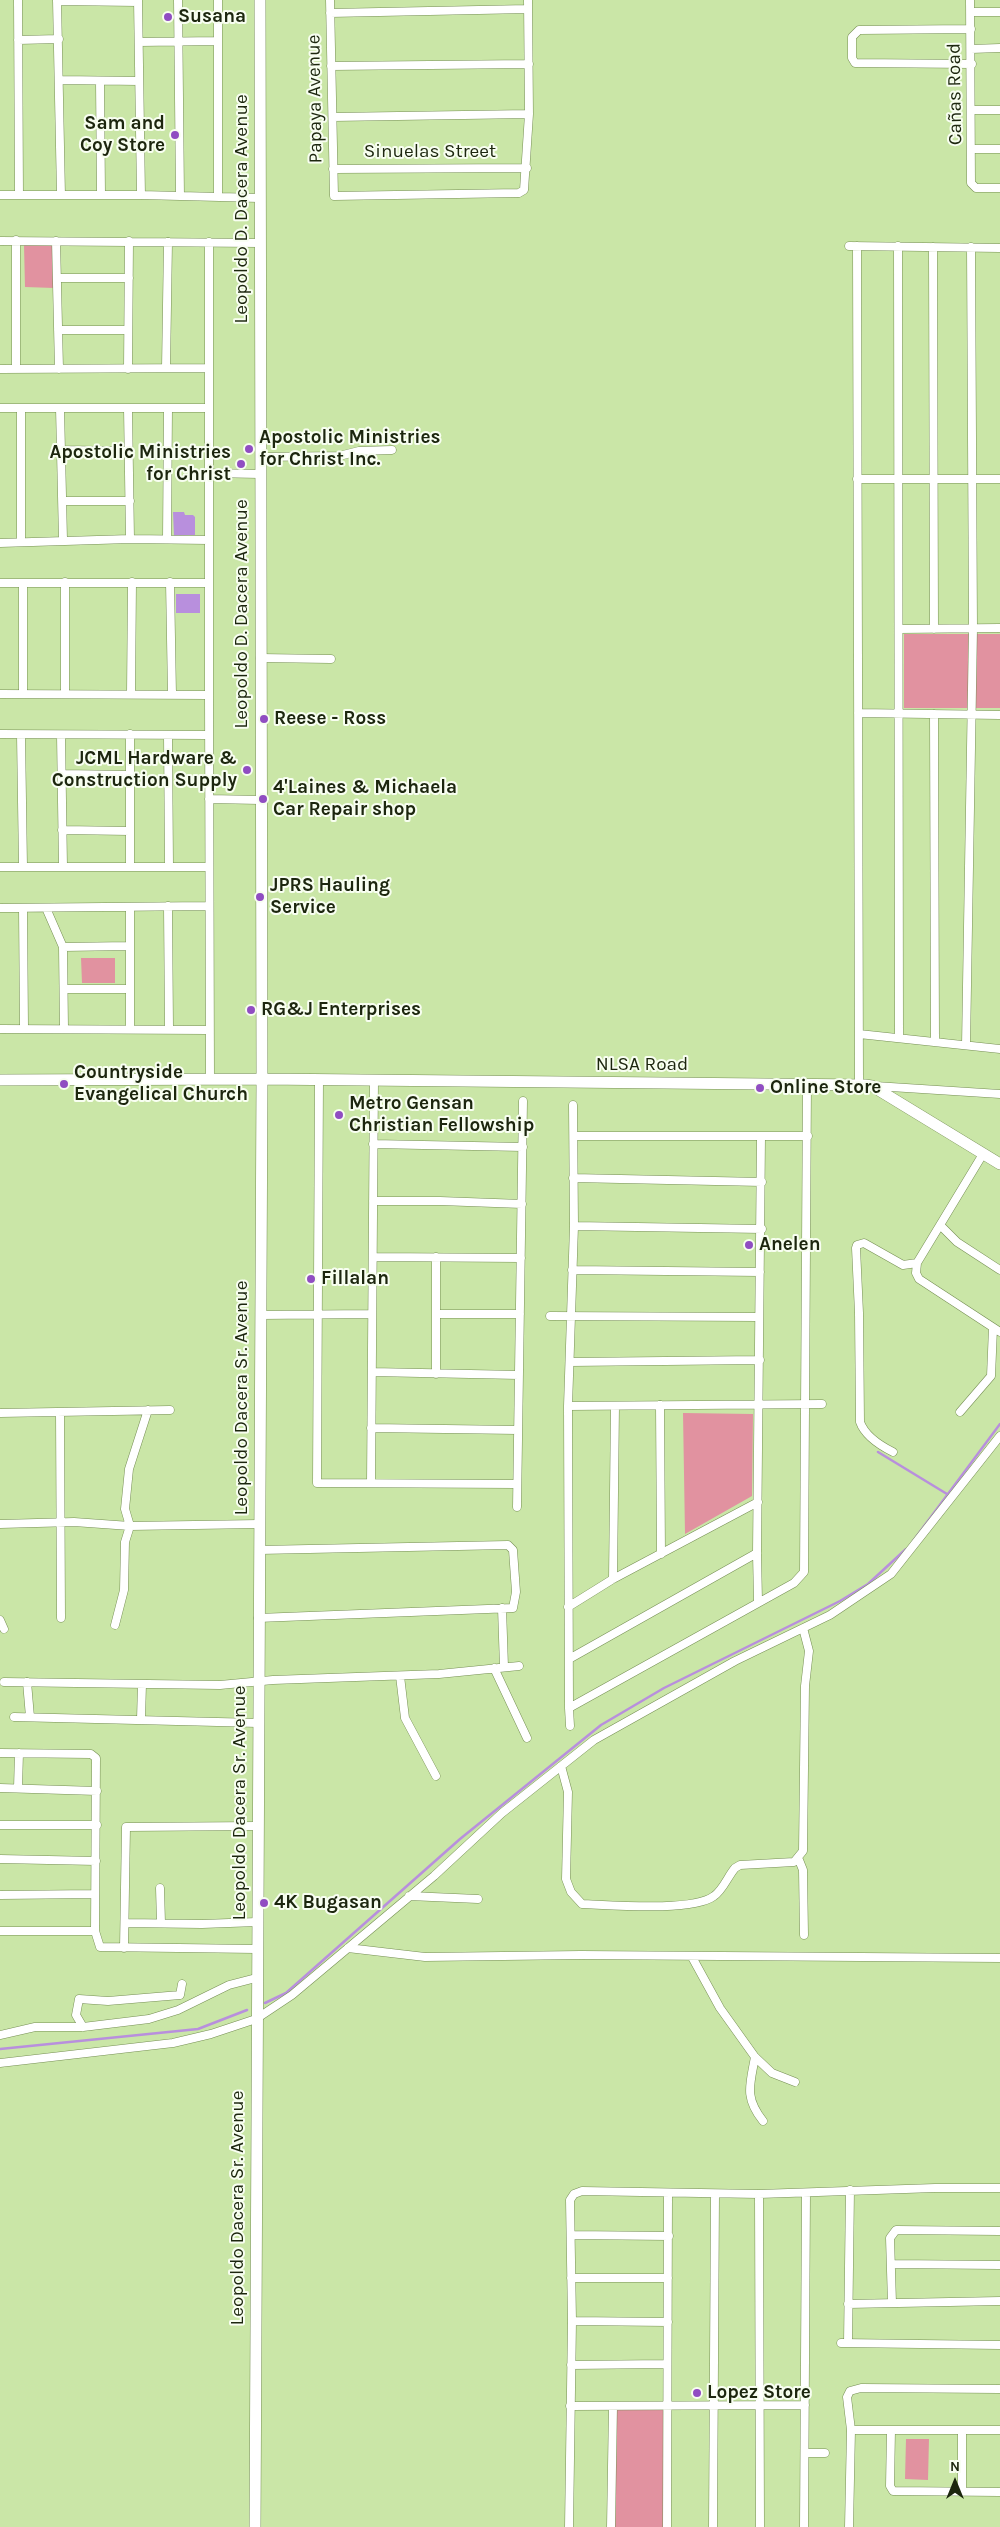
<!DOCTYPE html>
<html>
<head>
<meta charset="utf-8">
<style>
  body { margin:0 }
  #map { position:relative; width:1000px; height:2527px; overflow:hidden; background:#cae6a7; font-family:Karla,sans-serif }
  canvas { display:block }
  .north { position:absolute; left:930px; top:2457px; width:50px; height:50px; -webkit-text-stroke:4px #f8fef1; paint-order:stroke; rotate:0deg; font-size:14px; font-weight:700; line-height:20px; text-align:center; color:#1c260e }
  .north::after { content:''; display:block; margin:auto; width:18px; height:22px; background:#1c260e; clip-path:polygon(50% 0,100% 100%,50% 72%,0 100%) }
</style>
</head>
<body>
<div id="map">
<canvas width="1000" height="2527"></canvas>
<div class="north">N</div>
</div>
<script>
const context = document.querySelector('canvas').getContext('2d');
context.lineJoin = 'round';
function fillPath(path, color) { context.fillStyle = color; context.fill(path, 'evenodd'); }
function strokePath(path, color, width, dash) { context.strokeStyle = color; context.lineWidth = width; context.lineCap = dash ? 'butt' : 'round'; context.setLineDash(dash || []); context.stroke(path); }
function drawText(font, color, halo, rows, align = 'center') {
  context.font = font + ' Karla,sans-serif'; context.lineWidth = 4; context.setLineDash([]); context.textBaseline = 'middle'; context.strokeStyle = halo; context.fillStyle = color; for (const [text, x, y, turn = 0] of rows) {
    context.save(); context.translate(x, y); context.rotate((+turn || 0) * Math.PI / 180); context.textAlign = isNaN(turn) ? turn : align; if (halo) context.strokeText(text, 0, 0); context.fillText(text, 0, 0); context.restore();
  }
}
fillPath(new Path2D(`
  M 24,245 L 54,245 L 54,288 L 25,287 Z
  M 904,634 L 1000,634 L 1000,708 L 904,708 Z
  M 81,958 L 115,958 L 115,983 L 82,983 Z
  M 683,1413 L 753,1414 L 752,1496 L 685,1534 Z
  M 617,2408 L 666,2409 L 664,2527 L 615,2527 Z
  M 906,2439 L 929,2439 L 928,2480 L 905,2479 Z`), '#e192a0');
fillPath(new Path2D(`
  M 173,512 L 184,512 L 185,515 L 193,515 L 195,517 L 195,535 L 174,536 Z
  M 176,594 L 200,594 L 200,613 L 176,613 Z`), '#b88fdd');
strokePath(new Path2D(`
  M 878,1452 L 947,1494
  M 913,1541 L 1000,1424
  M 265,2003 L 286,1993 L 460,1839 L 601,1725 L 664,1688 L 840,1601 L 868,1584 L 906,1549
  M 0,2049 L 198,2029 L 247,2010`), '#b88fdd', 2.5);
const street = new Path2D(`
  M 18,0 L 19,195
  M 57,0 L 61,195
  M 138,0 L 141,195
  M 178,0 L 180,196
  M 330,0 L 334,196 L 519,193 L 524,190 L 529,114 L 528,0
  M 970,0 L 971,183 L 976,188 L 1000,188
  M 57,1 L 138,2
  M 971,12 L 1000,12
  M 330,13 L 528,9
  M 971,29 L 859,30 L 852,37 L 852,58 L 855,63 L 972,64
  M 18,40 L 59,39
  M 139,42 L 218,41
  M 971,49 L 1000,48
  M 331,66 L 529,64
  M 60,80 L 139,81
  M 100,81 L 101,195
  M 972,110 L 1000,110
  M 333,117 L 529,114
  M 972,149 L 1000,149
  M 333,169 L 527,168
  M 0,195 L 141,195 L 259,198
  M 218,197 L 218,0
  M 0,241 L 260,243
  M 56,241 L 59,369
  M 209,242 L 209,695
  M 849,246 L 1000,248
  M 857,246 L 859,1084
  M 898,246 L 899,1038
  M 933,247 L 934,629
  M 57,278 L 129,278
  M 58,330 L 127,330
  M 166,368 L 168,242
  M 0,369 L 209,368
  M 16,369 L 16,240
  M 128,369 L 129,241
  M 0,408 L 208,408
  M 21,408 L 21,542
  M 60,408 L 63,540
  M 128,408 L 130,539
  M 62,450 L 128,451
  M 260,457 L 339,456 L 359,451 L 392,450
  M 209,473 L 260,474
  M 857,479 L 1000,479
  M 63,501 L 130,501
  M 167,539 L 168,408
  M 0,543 L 130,539 L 209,540
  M 170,582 L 172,695
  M 0,583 L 208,583
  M 899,629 L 1000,628
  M 260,658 L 331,659
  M 0,694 L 209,695 L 210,1079
  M 23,694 L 23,583
  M 65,694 L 65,582
  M 131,694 L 132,582
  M 858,713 L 1000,715
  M 934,714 L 935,1042
  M 0,734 L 208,735
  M 130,734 L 130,867
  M 21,735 L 23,867
  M 61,735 L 63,867
  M 168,735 L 169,867
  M 61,774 L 130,775
  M 209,799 L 260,800
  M 62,830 L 130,831
  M 0,867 L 209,867
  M 168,906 L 169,1029
  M 0,908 L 209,906
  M 23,908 L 24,1028
  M 46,908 L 63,947 L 64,1029
  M 130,908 L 130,1029
  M 63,947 L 129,946
  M 64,989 L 130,989
  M 0,1029 L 209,1030
  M 859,1034 L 1000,1049
  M 966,1045 L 973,629 L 971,247
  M 319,1079 L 317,1483 L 517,1484
  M 875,1086 L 1000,1094
  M 573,1105 L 574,1226 L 568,1406 L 569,1708 L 794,1583 L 804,1572 L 807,1084
  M 574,1136 L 808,1136
  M 373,1144 L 523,1147
  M 983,1154 L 917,1263 L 916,1273 L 919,1279 L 1000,1332
  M 573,1178 L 762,1182
  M 373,1201 L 440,1201 L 522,1204
  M 940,1225 L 957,1242 L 1000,1270
  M 574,1226 L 762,1229
  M 373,1257 L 521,1258
  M 572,1270 L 760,1272
  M 437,1314 L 520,1314
  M 260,1315 L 372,1314
  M 550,1316 L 759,1317
  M 570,1362 L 760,1360
  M 372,1372 L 519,1375
  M 436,1374 L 436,1257
  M 660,1405 L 661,1554
  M 568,1406 L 822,1404
  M 60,1412 L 61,1618
  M 960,1412 L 991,1376 L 993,1328
  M 0,1413 L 170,1410
  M 371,1428 L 518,1430
  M 893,1452 C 879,1445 865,1436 860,1422 L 859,1313 L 856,1248 L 857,1245 L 864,1243 L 903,1265 L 917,1263
  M 371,1483 L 374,1080
  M 517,1507 L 523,1101
  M 0,1524 L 74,1522 L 130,1526 L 259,1524
  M 613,1579 L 615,1406
  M 758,1601 L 757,1553 L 761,1137
  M 568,1607 L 613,1579 L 758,1502
  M 502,1608 L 504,1667
  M 258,1618 L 513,1608 L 516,1592 L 513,1550 L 508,1545 L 259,1550
  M 0,1620 L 4,1629
  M 115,1625 L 124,1590 L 125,1542 L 130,1526 L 125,1509 L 129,1469 L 148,1410
  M 569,1659 L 757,1553
  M 494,1668 L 527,1738
  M 400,1676 L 405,1718 L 436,1776
  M 4,1682 L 220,1685 L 273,1680 L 439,1674 L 519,1666
  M 27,1682 L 30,1717
  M 569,1708 L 570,1726
  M 14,1717 L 258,1723
  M 141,1719 L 142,1684
  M 0,1753 L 91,1754 L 96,1758 L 95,1931 L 100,1947 L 256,1949
  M 561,1766 L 568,1792 L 566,1879 L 571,1892 L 582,1904 C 611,1905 693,1912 714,1896 C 723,1890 728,1876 735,1868 L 740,1865 L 794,1862 L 803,1851 L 805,1686 L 809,1651 L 803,1628
  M 0,1788 L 97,1791
  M 18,1788 L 19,1753
  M 0,1825 L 97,1825
  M 0,1859 L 96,1861
  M 799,1860 L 803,1870 L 804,1935
  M 160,1888 L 161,1923
  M 0,1895 L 95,1894
  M 409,1896 L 478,1899
  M 125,1923 L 202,1924 L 257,1922
  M 0,1931 L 95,1931
  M 124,1948 L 126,1827 L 257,1826
  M 348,1948 L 425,1957 L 581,1955 L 1000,1958
  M 692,1957 L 720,2008 L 755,2057 L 772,2073 L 795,2082
  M 83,2027 L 76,2015 L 79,1999 L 108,2001 L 180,1995 L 182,1984
  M 0,2035 L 35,2027 L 83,2027 L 149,2019 L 178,2010 L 229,1985 L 256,1978
  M 755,2057 C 750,2085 744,2097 763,2121
  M 0,2063 L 173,2043 L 211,2034 L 256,2019 L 292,1995 L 434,1876 L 502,1813 L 594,1740 L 735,1661 L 830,1615 L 891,1574 L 1000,1436
  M 759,2194 L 760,2527
  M 571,2235 L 669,2236
  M 891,2264 L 1000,2265
  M 571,2278 L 668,2278
  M 892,2303 L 890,2238 L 896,2230 L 1000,2231
  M 848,2304 L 1000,2301
  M 572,2321 L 668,2322
  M 841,2343 L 1000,2345
  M 848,2343 L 850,2190
  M 571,2365 L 667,2364
  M 570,2406 L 805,2405
  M 851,2430 L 1000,2430
  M 891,2430 L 890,2486 L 893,2491 L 1000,2492
  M 962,2432 L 962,2492
  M 805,2453 L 825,2453
  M 569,2527 L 572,2321 L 570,2200 L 574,2194 L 582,2191 L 759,2194 L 935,2188 L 1000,2188
  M 611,2527 L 613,2406
  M 667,2527 L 668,2193
  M 713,2527 L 715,2194
  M 804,2527 L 806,2193
  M 849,2527 L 851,2430 L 847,2397 L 850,2391 L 861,2388 L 1000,2389`);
const secondary = new Path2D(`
  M 0,1080 L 262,1079 L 865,1085 L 872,1086 L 1000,1164
  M 255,2527 L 262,1079 L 260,0`);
strokePath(street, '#768f54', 9);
strokePath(secondary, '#768f54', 12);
strokePath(street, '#fff', 8);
strokePath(secondary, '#fff', 11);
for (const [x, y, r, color] of [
  [168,17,5,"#904dc2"],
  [175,135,5,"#904dc2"],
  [249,449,5,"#904dc2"],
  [241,464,5,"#904dc2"],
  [264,719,5,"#904dc2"],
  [247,770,5,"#904dc2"],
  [263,799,5,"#904dc2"],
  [260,897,5,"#904dc2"],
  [251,1010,5,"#904dc2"],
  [64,1084,5,"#904dc2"],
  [760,1088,5,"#904dc2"],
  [339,1115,5,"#904dc2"],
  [749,1245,5,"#904dc2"],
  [311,1279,5,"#904dc2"],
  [264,1903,5,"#904dc2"],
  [697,2393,5,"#904dc2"]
]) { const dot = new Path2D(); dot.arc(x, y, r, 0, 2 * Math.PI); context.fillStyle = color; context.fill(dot); strokePath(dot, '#f8fef1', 2); }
drawText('bold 19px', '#1c260e', '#f8fef1', [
  ["Susana",178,17],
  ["Sam and",165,124,"right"],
  ["Coy Store",165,146,"right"],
  ["Apostolic Ministries",259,438],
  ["for Christ Inc.",259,460],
  ["Apostolic Ministries",231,453,"right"],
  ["for Christ",231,475,"right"],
  ["Reese - Ross",274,719],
  ["JCML Hardware &",237,759,"right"],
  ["Construction Supply",237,781,"right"],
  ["4'Laines & Michaela",273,788],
  ["Car Repair shop",273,810],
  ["JPRS Hauling",270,886],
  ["Service",270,908],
  ["RG&J Enterprises",261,1010],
  ["Countryside",74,1073],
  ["Evangelical Church",74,1095],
  ["Online Store",770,1088],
  ["Metro Gensan",349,1104],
  ["Christian Fellowship",349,1126],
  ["Anelen",759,1245],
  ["Fillalan",321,1279],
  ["4K Bugasan",274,1903],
  ["Lopez Store",707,2393]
], 'left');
drawText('19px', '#1c260e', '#f8fef1', [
  ["Cañas Road",955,94,-91],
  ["Papaya Avenue",315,99,-91],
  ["Sinuelas Street",430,152],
  ["Leopoldo D. Dacera Avenue",242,209,-90],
  ["Leopoldo D. Dacera Avenue",242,614,-90],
  ["NLSA Road",642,1065],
  ["Leopoldo Dacera Sr. Avenue",242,1398,-90],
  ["Leopoldo Dacera Sr. Avenue",240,1803,-90],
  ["Leopoldo Dacera Sr. Avenue",238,2208,-90]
]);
</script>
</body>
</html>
